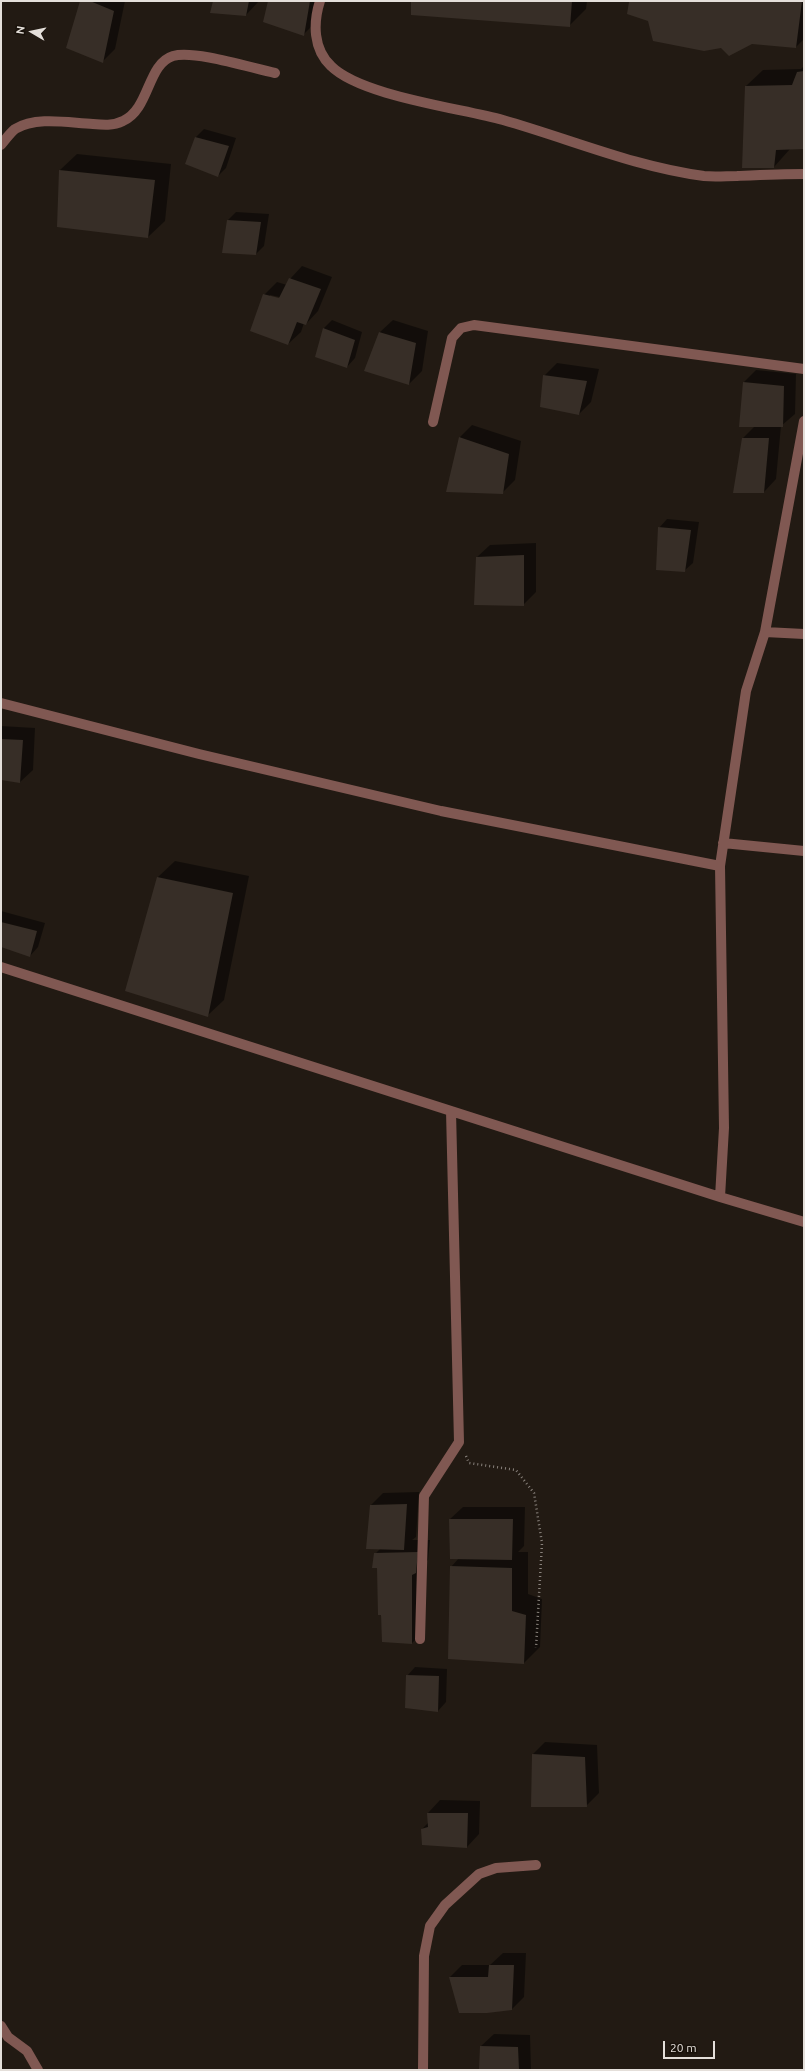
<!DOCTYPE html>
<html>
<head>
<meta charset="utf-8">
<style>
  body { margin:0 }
  #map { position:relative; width:805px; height:2071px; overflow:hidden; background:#221a13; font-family:Ubuntu,sans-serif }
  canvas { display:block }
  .frame { position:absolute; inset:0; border:2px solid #e4dfda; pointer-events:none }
  .north { position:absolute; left:12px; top:12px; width:40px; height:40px; -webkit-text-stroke:3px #18110a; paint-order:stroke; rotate:279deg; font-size:11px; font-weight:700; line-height:16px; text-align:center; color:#e4dfda }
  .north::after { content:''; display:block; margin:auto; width:14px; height:18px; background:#e4dfda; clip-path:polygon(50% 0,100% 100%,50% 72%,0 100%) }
  .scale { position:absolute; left:663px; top:2041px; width:52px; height:18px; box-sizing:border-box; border:2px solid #e4dfda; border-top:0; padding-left:5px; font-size:12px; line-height:14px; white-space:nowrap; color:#e4dfda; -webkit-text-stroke:3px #18110a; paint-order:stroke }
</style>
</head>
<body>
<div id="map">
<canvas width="805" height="2071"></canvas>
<div class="frame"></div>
<div class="north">N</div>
<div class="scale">20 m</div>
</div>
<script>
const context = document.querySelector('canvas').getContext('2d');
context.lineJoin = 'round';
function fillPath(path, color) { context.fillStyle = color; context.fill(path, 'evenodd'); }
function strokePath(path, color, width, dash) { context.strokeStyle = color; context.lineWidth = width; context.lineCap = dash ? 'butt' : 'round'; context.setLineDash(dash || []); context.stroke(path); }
fillPath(new Path2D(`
  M 81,1 L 125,1 L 115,49 L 103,61 Z
  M 214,1 L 259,1 L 246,15 Z
  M 269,1 L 323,1 L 320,18 L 303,35 Z
  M 412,1 L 587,1 L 586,9 L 569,26 Z
  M 631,1 L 804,1 L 804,39 L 796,47 L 751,43 L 721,47 L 649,21 L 630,2 Z
  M 804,66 L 804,148 L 790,149 L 774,167 L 746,86 L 763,70 L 801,69 Z
  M 204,129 L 236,138 L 226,168 L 218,176 L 195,138 Z
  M 77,154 L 171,164 L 165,221 L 148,237 L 58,226 L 60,170 Z
  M 236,212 L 269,214 L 264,246 L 256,254 L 228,220 Z
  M 302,266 L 332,277 L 318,311 L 306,324 L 304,323 L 301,332 L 288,344 L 264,295 L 277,282 L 287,285 L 290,279 ZM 270,295 L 284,298 L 284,300 L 270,297 Z
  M 332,320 L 362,332 L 355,358 L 347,367 L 316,356 L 324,328 Z
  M 393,320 L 428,331 L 422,371 L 409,384 L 366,370 L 380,332 Z
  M 557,363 L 599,369 L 591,402 L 579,414 L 544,376 Z
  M 756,370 L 796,374 L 795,414 L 781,426 L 776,479 L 764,492 L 743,438 L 755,426 L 740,426 L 744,382 Z
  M 472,425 L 521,441 L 515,480 L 502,493 L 447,491 L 460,437 Z
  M 667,519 L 699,522 L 693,563 L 684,571 L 659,528 Z
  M 536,543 L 536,592 L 523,605 L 477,557 L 490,545 Z
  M 1,726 L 35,728 L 33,770 L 20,782 L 1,779 Z
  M 175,861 L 249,876 L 224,1000 L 207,1016 L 158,877 Z
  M 1,911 L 45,923 L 38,947 L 30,956 L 1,946 Z
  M 419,1492 L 416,1537 L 412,1540 L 430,1540 L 428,1560 L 424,1564 L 425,1631 L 412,1643 L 383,1641 L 378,1567 L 375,1554 L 380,1549 L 371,1505 L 383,1493 Z
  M 463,1507 L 525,1507 L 524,1546 L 518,1552 L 528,1552 L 528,1594 L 542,1599 L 540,1647 L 524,1663 L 451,1567 L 459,1558 L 450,1519 Z
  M 415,1667 L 447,1669 L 446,1702 L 438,1711 L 407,1676 Z
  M 545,1742 L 597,1745 L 599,1793 L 586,1806 L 533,1754 Z
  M 440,1800 L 480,1801 L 479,1834 L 467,1847 L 422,1829 L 428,1823 L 428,1813 Z
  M 503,1953 L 526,1953 L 524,1997 L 512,2009 L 450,1977 L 462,1965 L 490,1965 Z
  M 494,2034 L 530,2035 L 531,2070 L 480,2070 L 481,2046 Z`), '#0007');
fillPath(new Path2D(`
  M 80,1 L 90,1 L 114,11 L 103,63 L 66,48 Z
  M 213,1 L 249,1 L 246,16 L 210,13 Z
  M 268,1 L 310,1 L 304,36 L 263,22 Z
  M 411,1 L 572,1 L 570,27 L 411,15 Z
  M 653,1 L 802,1 L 796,48 L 752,44 L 729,56 L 721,48 L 704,51 L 653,41 L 648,21 L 627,14 L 629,2 Z
  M 804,71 L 804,149 L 776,150 L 774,168 L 742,168 L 745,86 L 792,85 L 797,72 Z
  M 195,137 L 229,146 L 218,177 L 185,164 Z
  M 59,170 L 155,180 L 148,238 L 57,227 Z
  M 227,220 L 261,222 L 256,255 L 222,253 Z
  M 289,278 L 321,289 L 306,325 L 297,322 L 288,345 L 250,331 L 263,294 L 279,298 Z
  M 323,328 L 355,340 L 347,368 L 315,357 Z
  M 379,332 L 416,343 L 409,385 L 364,371 Z
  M 543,375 L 587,381 L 579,415 L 540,407 Z
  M 743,382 L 784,386 L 783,427 L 739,427 Z
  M 459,437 L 509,454 L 503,494 L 446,492 Z
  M 742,438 L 769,438 L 764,493 L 733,493 Z
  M 658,527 L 691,530 L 685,572 L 656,570 Z
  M 524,555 L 524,606 L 474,605 L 476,557 Z
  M 1,739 L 23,740 L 20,783 L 1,780 Z
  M 157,877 L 233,893 L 208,1017 L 125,991 Z
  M 1,922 L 37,931 L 30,957 L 1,947 Z
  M 407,1504 L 404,1550 L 366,1549 L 370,1505 Z
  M 449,1519 L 513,1519 L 512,1560 L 450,1559 Z
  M 418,1552 L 416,1573 L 412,1575 L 412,1644 L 382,1642 L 381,1615 L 378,1615 L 377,1568 L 372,1568 L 374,1553 Z
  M 450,1566 L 512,1568 L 512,1611 L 526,1615 L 524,1664 L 448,1659 Z
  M 406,1675 L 439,1676 L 438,1712 L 405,1708 Z
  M 532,1754 L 585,1757 L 587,1807 L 531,1807 Z
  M 427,1813 L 468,1813 L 467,1848 L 422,1845 L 421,1829 L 428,1827 Z
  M 489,1965 L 514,1965 L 512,2010 L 487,2013 L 459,2013 L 449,1977 L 488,1977 Z
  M 480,2046 L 518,2047 L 519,2070 L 479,2070 Z`), '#372e27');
strokePath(new Path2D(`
  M 466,1456 L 469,1463 L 516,1470 L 534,1493 L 542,1543 L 536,1648`), '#89827c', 2.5, [1, 3]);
strokePath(new Path2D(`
  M 320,1 C 313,23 313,49 331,66 C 361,96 460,108 503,120 C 570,139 635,167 704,176 C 715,177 727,176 737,176 C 760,175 782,174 804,174
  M 1,145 C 5,140 10,133 15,129 C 37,116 69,123 93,124 C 103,125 113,126 123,121 C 150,109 147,64 173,56 C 195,50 251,68 275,73
  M 433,422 L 452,338 L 461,328 L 474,325 L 804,369
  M 765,632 L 804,634
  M 1,703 L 199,754 L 441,811 L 720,866
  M 723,843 L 804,851
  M 1,967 L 720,1197 L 804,1222
  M 720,1197 L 724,1128 L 720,866 L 746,691 L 765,632 L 804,421
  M 420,1639 L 424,1496 L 459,1442 L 451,1111
  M 1,2026 L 8,2037 L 27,2051 L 38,2070
  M 423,2070 L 424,1956 L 430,1926 L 445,1905 L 479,1874 L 496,1868 L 536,1865`), '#805852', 10);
</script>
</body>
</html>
